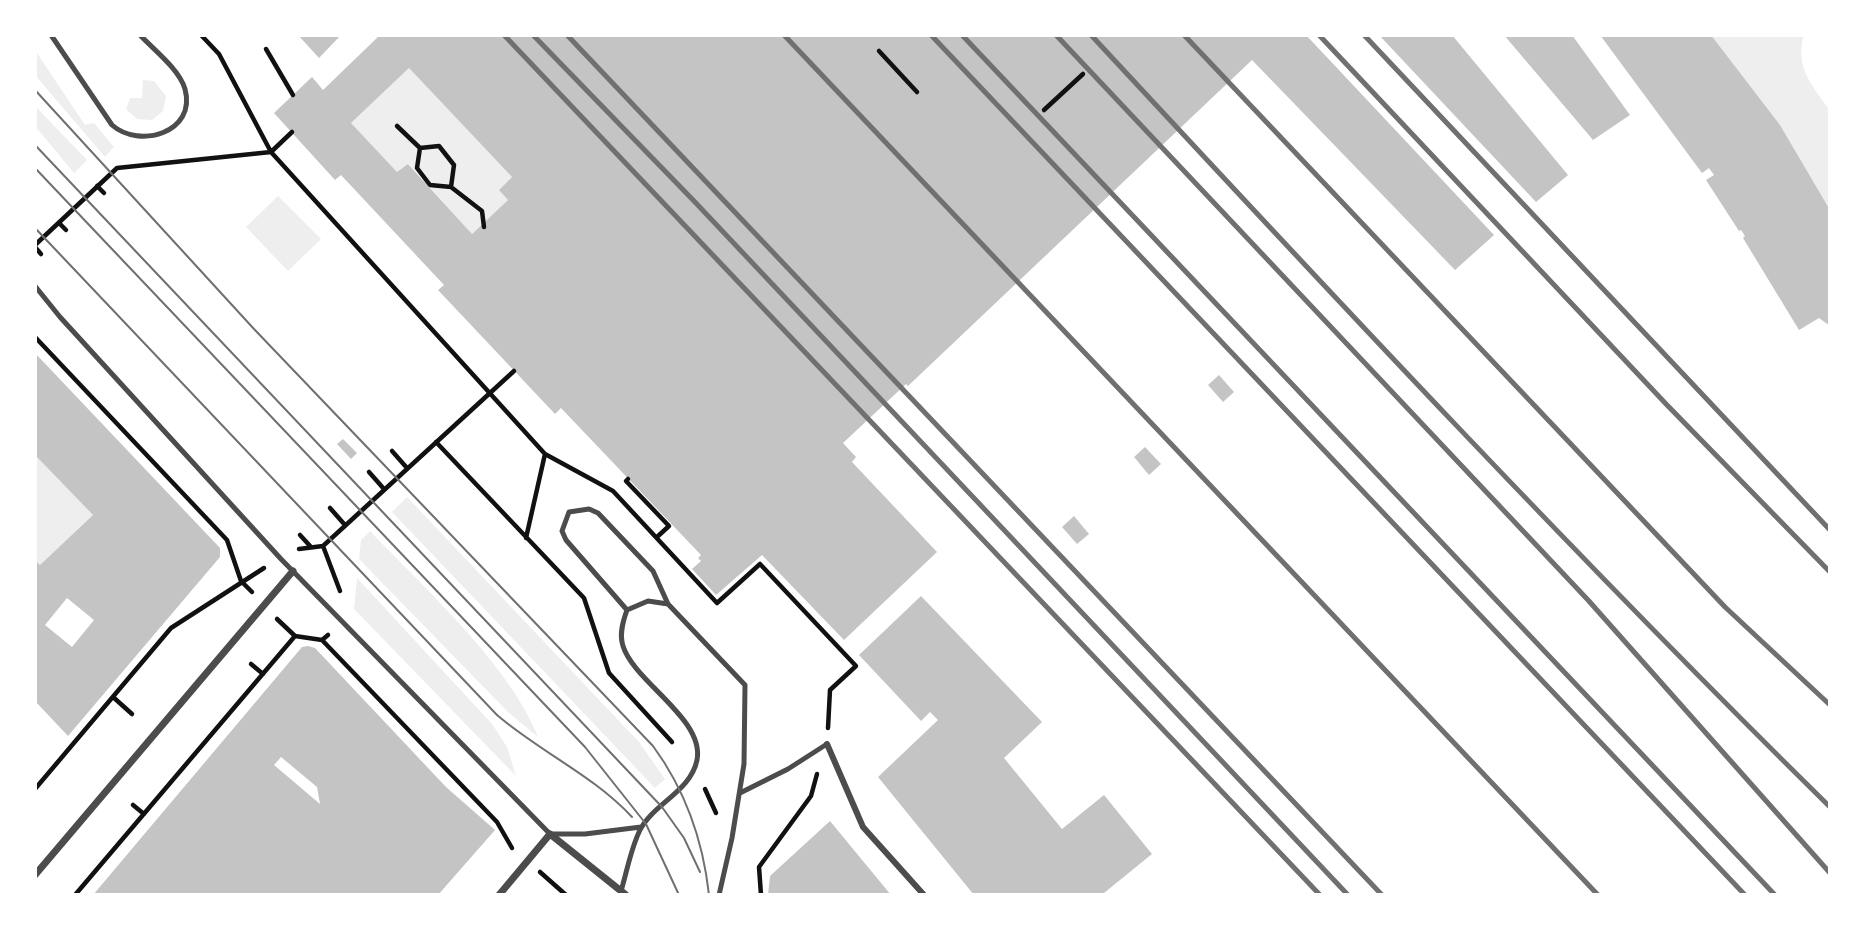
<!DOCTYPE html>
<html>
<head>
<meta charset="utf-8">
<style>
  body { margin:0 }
  #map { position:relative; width:1865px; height:930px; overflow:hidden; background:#fff; font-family:"Public Sans",sans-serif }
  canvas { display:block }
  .frame { position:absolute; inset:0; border:37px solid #fff; pointer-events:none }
</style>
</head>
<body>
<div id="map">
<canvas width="1865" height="930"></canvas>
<div class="frame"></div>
</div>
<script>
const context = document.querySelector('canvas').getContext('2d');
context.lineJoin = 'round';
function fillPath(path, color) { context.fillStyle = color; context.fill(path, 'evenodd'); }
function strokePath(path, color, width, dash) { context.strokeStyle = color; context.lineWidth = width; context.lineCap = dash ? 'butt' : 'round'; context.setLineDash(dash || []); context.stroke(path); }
fillPath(new Path2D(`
  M 1711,35 L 1804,35 C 1794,66 1812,85 1828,108 C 1833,115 1830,195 1830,210 L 1780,125 Z
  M 35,50 L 85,125 L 94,123 L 114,147 L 105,157 L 35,75 Z
  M 409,68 L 512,177 L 499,190 L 508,200 L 472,234 L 409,164 L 397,172 L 351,123 Z
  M 143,80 L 154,81 L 166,96 L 163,111 L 152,120 L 137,119 L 126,109 L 130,98 L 142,98 Z
  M 35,106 L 87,160 L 74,173 L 35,126 Z
  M 278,196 L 321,239 L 288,271 L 246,227 Z
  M 35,455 L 93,515 L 40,565 L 35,560 Z
  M 407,497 L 639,742 L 665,779 L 655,788 L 392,512 Z
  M 370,531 C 424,588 510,665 538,737 L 509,713 L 359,559 L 361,540 Z
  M 357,578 L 492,724 L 507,747 L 516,776 L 354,609 Z`), '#eee');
fillPath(new Path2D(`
  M 298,35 L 341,35 L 319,58 Z
  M 380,35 L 1306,35 L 1494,235 L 1455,270 L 1252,60 L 908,386 L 906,384 L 843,443 L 856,457 L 852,462 L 937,552 L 844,640 L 762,555 L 716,595 L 692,569 L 701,561 L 698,558 L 701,555 L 561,408 L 555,414 L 438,290 L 444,285 L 341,175 L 335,180 L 274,113 L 312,77 L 323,90 ZM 409,68 L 512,177 L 499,190 L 508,200 L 472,234 L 408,164 L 397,172 L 351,123 Z
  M 1379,35 L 1452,35 L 1568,175 L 1536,202 Z
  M 1504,35 L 1572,35 L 1630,115 L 1593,140 Z
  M 1600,35 L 1711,35 L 1780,125 L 1830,210 L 1830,326 L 1819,318 L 1799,330 L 1743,238 L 1745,236 L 1741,230 L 1739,231 L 1706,180 L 1714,175 L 1709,168 L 1702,173 Z
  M 35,353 L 220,548 L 220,557 L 68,736 L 35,701 L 35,560 L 40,565 L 93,515 L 35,455 ZM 67,598 L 94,620 L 72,647 L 45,625 Z
  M 1219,375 L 1234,392 L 1223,402 L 1208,385 Z
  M 343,439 L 357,453 L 351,459 L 337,444 Z
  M 1145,447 L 1161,464 L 1149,475 L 1134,457 Z
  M 1074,516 L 1089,534 L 1077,544 L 1062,527 Z
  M 921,596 L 1042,722 L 1004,758 L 1062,829 L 1104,795 L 1152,854 L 1104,893 L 1106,895 L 974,895 L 878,777 L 938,720 L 930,712 L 921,721 L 859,655 Z
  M 308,646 L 315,648 L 446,787 L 495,830 L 438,895 L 93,895 L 302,647 ZM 281,757 L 317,787 L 320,804 L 274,765 Z
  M 830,821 L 891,895 L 768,895 L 770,876 Z`), '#c4c4c4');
strokePath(new Path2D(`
  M 201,35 L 219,54 L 271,152 L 545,454 L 526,538
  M 266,49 L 293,95
  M 879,51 L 917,92
  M 1044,110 L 1083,74
  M 397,126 L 420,148 L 439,146 L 454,165 L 451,187 L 482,211 L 484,227
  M 420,148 L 417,168 L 430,185 L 451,187
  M 97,186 L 104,193
  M 59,223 L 66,230
  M 35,245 L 117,168 L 271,152 L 292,132
  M 35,247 L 41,254
  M 35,337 L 227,540 L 241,581 L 252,592
  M 436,442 L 584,598 L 609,673 L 672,742
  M 392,451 L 407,468
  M 545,454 L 613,491 L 717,603 L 760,564 L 856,666 L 830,690 L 828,728
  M 369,472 L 384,489
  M 628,479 L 626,481 L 669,526 L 657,537
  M 330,508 L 345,525
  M 300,535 L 311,547
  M 323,546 L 340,591
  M 323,546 L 514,371
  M 299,549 L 323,546
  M 277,619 L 295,636
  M 322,640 L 497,822 L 512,848
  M 251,664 L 263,674
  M 113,697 L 132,714
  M 35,789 L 171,628 L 264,568
  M 705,789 L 716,813
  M 133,805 L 144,814
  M 759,867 L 811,796 L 817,774
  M 759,867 L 761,895
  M 540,872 L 566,895
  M 75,895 L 295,636 L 322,640 L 328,635`), '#111', 4.5);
strokePath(new Path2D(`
  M 51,35 L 112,125 C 139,149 197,133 185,89 C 179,69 154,50 140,35
  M 35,286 L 60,317 L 281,559 L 550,834 L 585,834 L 641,827
  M 627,610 L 566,540 L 562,531 L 569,512 L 589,509 L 598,513 L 653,571 L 668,604 L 745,685 L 744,764 L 732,838 L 719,895
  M 740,793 L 788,769 L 827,744
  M 621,891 C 627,871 631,848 640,830 C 653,804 691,791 697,760 C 705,719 634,682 623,646 C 619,634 623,621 627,610 L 648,601 L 668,604`), '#4c4c4c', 5);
strokePath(new Path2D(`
  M 827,744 L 863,827 L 924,895`), '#4c4c4c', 6);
strokePath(new Path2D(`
  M 35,875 L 293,571
  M 499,895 L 550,834 L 626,895`), '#4c4c4c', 7);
strokePath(new Path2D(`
  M 35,90 L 254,329 L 653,746 C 686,791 703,840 709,895
  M 35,145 L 662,807 L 684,838 L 700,872
  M 35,168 L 585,747 L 646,824 L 679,895
  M 35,228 L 497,715 C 540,752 593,775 632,817`), '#707070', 2);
strokePath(new Path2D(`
  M 504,35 L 1320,895
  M 533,35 L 694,201 L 1348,895
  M 567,35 L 1382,895
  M 784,35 L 1598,895
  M 931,35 L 1745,895
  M 962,35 L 1775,895
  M 1056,35 L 1588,600 L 1830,873
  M 1091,35 C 1333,296 1576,557 1830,807
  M 1184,35 L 1725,607 L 1830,705
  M 1319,35 L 1667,405 L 1830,572
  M 1364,35 L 1830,530`), '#707070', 5);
</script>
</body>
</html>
